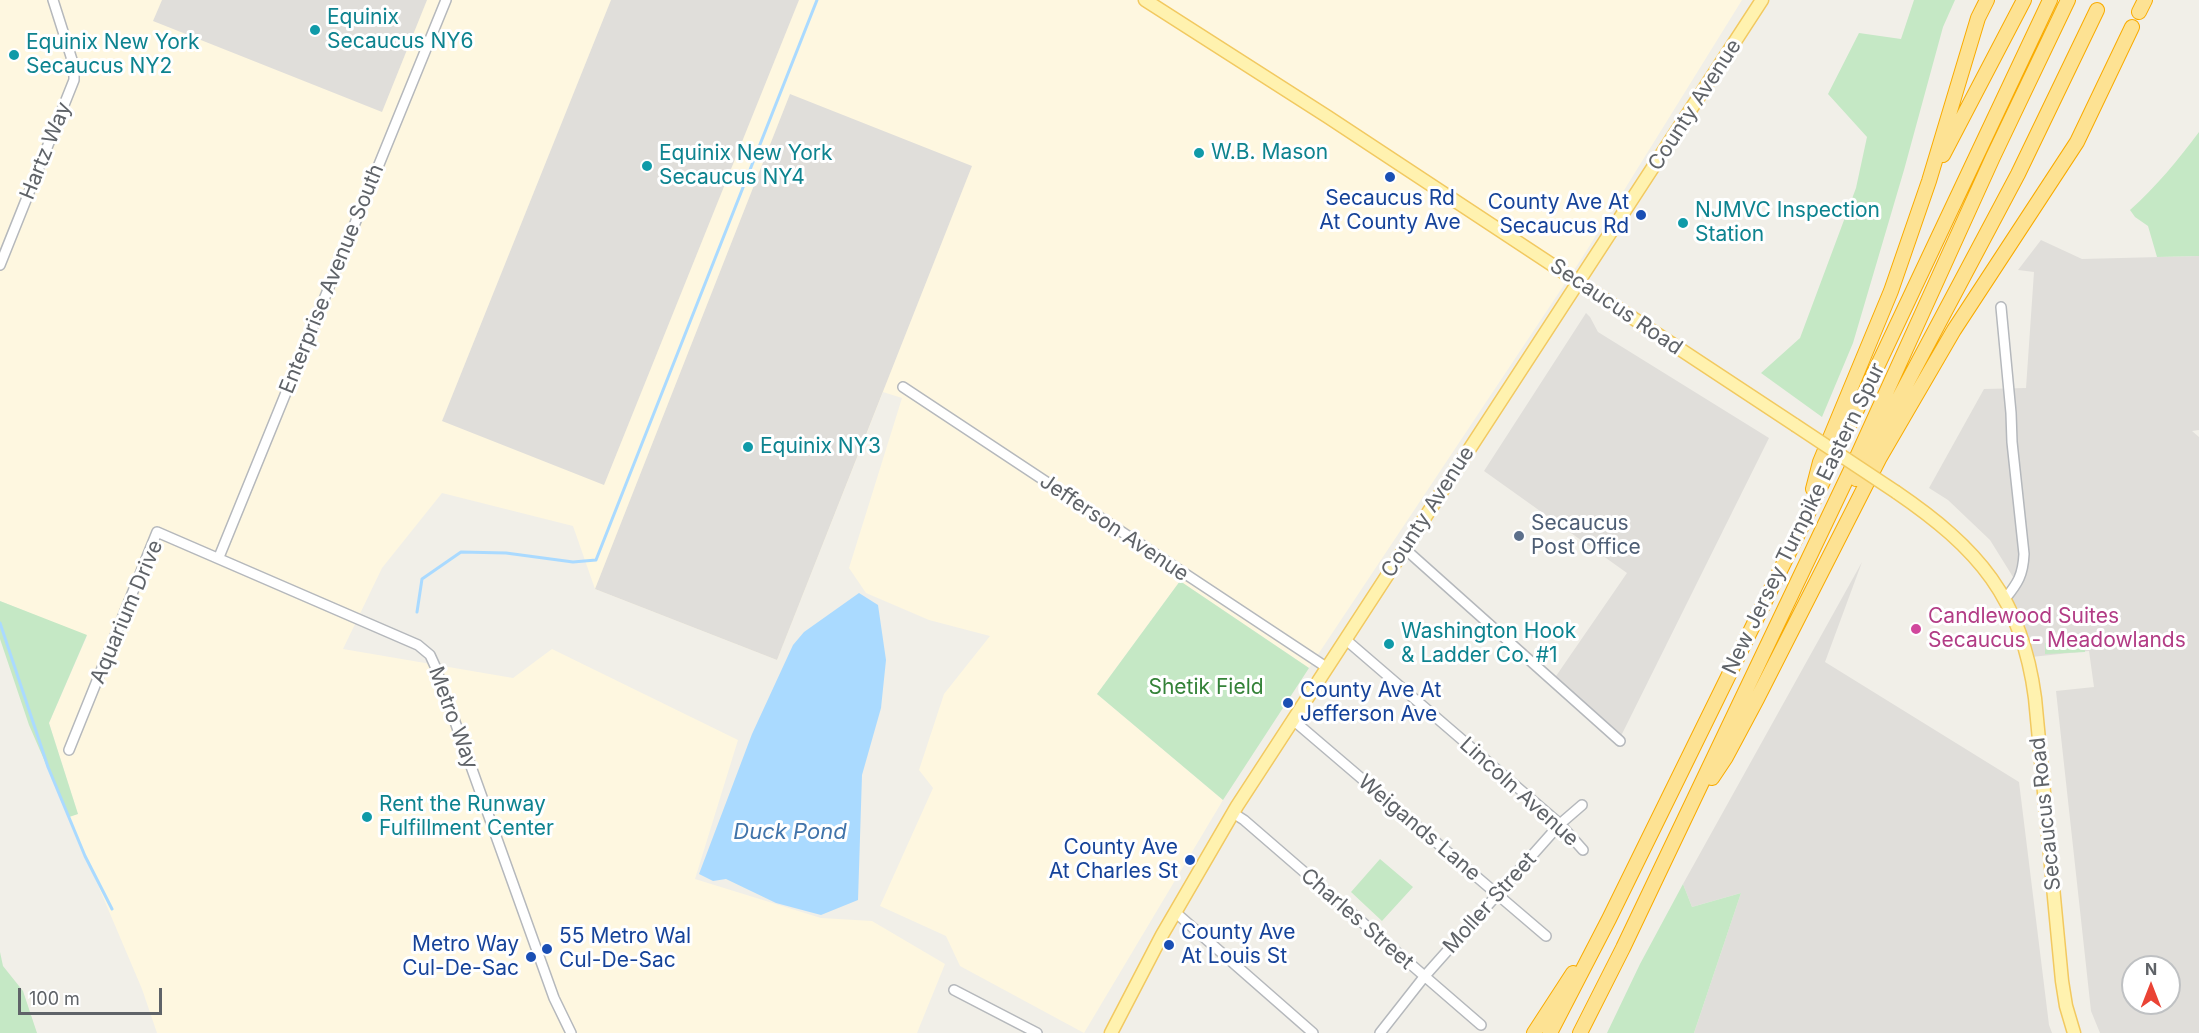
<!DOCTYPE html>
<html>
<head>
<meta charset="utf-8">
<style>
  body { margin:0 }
  #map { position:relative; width:2199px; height:1033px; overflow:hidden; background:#f1efe8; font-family:Inter,sans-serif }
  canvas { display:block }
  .north { position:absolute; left:2121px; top:955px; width:60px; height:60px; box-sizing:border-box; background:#fff; border:2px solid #bfc1c3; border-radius:50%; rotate:0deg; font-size:16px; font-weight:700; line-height:24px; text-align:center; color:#5f6368 }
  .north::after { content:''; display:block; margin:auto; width:21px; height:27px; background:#ea4335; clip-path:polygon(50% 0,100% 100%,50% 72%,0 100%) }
  .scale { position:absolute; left:18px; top:988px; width:144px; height:27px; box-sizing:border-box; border:3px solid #5f6368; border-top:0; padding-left:8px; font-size:18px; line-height:21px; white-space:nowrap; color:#5f6368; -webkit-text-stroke:4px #fff; paint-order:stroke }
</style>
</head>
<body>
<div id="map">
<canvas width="2199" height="1033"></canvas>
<div class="north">N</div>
<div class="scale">100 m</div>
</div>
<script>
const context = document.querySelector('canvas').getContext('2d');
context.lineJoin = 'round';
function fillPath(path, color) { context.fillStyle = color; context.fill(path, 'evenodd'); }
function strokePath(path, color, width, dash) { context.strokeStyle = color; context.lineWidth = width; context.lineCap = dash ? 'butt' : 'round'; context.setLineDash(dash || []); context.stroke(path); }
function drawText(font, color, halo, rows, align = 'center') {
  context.font = font + ' Inter,sans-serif'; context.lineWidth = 6; context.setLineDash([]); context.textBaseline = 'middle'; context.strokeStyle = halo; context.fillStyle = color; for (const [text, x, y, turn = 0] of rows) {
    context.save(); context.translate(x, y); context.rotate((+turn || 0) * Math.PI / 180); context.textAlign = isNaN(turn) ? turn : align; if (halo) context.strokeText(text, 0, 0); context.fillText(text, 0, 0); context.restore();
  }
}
fillPath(new Path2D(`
  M 0,0 L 1742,0 L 1582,258 L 1309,668 L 1180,581 L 1097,694 L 1223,800 L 1084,1033 L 960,966 L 946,936 L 880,906 L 933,788 L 919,770 L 944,694 L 990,636 L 929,620 L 866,593 L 849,568 L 902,398 L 883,392 L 777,660 L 595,589 L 573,526 L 442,493 L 382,568 L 343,649 L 513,678 L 552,649 L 738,740 L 695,879 L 821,918 L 872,921 L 945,964 L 917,1033 L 157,1033 L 142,989 L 69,817 L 78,814 L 49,723 L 87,636 L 0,601 Z`), '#fef7e0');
fillPath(new Path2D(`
  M 162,0 L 427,0 L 382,112 L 153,21 Z
  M 611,0 L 799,0 L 604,485 L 442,421 Z
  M 790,94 L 972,166 L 777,660 L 595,589 Z
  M 2041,240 L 2082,259 L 2199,256 L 2199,430 L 2192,431 L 2199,437 L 2199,1033 L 2100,1033 L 2091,1011 L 2056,691 L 2094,687 L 2089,651 L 2031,657 L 2008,600 L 2018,585 L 1990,540 L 1948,500 L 1929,488 L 1984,389 L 2026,388 L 2034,272 L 2018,270 ZM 2133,967 L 2169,967 L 2169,1003 L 2133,1003 Z
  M 1586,313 L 1590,317 L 1598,332 L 1769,438 L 1619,740 L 1554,679 L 1627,573 L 1484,471 Z
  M 1862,562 L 1825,662 L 2019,782 L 2049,1025 L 2052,1033 L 1694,1033 L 1741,893 L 1692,907 L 1683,884 Z`), '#e0deda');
fillPath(new Path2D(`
  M 1914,0 L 1955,0 L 1943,27 L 1904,170 L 1853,343 L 1822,417 L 1761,373 L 1800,338 L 1856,188 L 1867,137 L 1828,94 L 1859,33 L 1901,39 Z
  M 2199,132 L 2199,256 L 2157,257 L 2148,226 L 2135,217 L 2130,210 C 2156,187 2178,160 2199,132 Z
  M 1180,581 L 1309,668 L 1223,800 L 1097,694 Z
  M 0,601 L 87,635 L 49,723 L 78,814 L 69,817 L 29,725 L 0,639 Z
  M 2084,641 L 2085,652 L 2045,654 L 2045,643 Z
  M 1380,859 L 1413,887 L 1382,921 L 1351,892 Z
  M 1683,884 L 1692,907 L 1741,893 L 1694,1033 L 1607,1033 L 1640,964 Z
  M 0,952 L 3,966 L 23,991 L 37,1033 L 0,1033 Z`), '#c5e8c5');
fillPath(new Path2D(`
  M 859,593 L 878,605 L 886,660 L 881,708 L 862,775 L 858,900 L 821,915 L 776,903 L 726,879 L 713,881 L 699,874 L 752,734 L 793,645 L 804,632 Z`), '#aadaff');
strokePath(new Path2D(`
  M 417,612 L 422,579 L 461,552 L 506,553 L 573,562 L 596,560 L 817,0
  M 0,623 L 48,767 L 85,856 L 112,909`), '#aadaff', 3);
const minor = new Path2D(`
  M 0,265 L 74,80 L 74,66 L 53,0
  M 2001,307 L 2011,413 L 2012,442 L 2024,554 C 2023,575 2018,583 2005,599
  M 903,387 L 1326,667
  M 1404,548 L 1620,741
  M 219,557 L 446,0
  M 1345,639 L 1560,824 L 1583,850
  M 1293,720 L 1546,936
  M 69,750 L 157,532 L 418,645 L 430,655 L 435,666 L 554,998 L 571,1033
  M 1233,813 L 1244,820 L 1481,1025
  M 1175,912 L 1313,1033
  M 954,990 L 1037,1033
  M 1380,1033 L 1424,977 L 1560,824 L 1582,805`);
const major = new Path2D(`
  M 1145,0 L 1328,117 L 1795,425
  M 1896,492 C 1978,548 2022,598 2035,698 L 2062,981 L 2066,1006 L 2074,1033
  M 1111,1033 L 1162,935 L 1237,806 L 1762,0`);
const highway = new Path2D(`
  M 2139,12 L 2145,0
  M 1943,155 L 2024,0
  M 1856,479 L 2018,174 L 2097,10
  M 1813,489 L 1820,462 L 1891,291 L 1929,181 L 1978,18 L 1987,0
  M 1712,778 L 1726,757 L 1757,699 L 1879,459 L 1954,330 L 2077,142 L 2132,27
  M 1534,1033 L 1573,973
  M 1550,1033 L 1609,919 L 1802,526 L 2050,0
  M 1580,1033 L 1623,948 L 1856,459 L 1993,157 L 2068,0`);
strokePath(minor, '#b5b8bc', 12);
strokePath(major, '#f2c960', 15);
strokePath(highway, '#f9ab00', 16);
strokePath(minor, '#fff', 9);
strokePath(major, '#fff2af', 12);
strokePath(highway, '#fde293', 14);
const majorBridge = new Path2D(`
  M 1795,425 L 1896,492`);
strokePath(majorBridge, '#f2c960', 15, []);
strokePath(majorBridge, '#fff2af', 12);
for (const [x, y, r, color] of [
  [315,30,6,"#0f9aa8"],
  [14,55,6,"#0f9aa8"],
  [1199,153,6,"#0f9aa8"],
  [647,166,6,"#0f9aa8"],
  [1390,177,6,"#1a4fb4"],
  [1641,215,6,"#1a4fb4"],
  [1683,223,6,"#0f9aa8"],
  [748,447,6,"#0f9aa8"],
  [1519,536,6,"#5c6f8a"],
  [1916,629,6,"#d1479c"],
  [1389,644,6,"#0f9aa8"],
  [1288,703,6,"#1a4fb4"],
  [367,817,6,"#0f9aa8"],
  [1190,860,6,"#1a4fb4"],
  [1169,945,6,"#1a4fb4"],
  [547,949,6,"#1a4fb4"],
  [531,957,6,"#1a4fb4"]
]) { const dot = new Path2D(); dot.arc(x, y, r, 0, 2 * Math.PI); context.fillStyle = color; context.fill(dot); strokePath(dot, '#fff', 2); }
drawText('21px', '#0d838f', '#fff', [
  ["Equinix",327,18],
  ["Secaucus NY6",327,42],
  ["Equinix New York",26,43],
  ["Secaucus NY2",26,67],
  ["W.B. Mason",1211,153],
  ["Equinix New York",659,154],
  ["Secaucus NY4",659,178],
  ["NJMVC Inspection",1695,211],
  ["Station",1695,235],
  ["Equinix NY3",760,447],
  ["Washington Hook",1401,632],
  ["& Ladder Co. #1",1401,656],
  ["Rent the Runway",379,805],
  ["Fulfillment Center",379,829]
], 'left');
drawText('21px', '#5f6368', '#fff', [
  ["County Avenue",1695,105,-57],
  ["Hartz Way",46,151,-68],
  ["Enterprise Avenue South",332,279,-68],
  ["Secaucus Road",1616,307,34],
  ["County Avenue",1428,512,-57],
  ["New Jersey Turnpike Eastern Spur",1804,519,-64],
  ["Jefferson Avenue",1114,528,34],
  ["Aquarium Drive",127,612,-67],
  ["Metro Way",453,718,70],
  ["Lincoln Avenue",1519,792,42],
  ["Secaucus Road",2046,814,-96],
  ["Weigands Lane",1419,828,40],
  ["Moller Street",1490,903,-48],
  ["Charles Street",1357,919,41]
]);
drawText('21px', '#164399', '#fff', [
  ["Secaucus Rd",1390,199,"center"],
  ["At County Ave",1390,223,"center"],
  ["County Ave At",1629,203],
  ["Secaucus Rd",1629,227],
  ["County Ave At",1300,691,"left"],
  ["Jefferson Ave",1300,715,"left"],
  ["County Ave",1178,848],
  ["At Charles St",1178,872],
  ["County Ave",1181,933,"left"],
  ["At Louis St",1181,957,"left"],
  ["55 Metro Wal",559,937,"left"],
  ["Cul-De-Sac",559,961,"left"],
  ["Metro Way",519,945],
  ["Cul-De-Sac",519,969]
], 'right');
drawText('21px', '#4e5e75', '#fff', [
  ["Secaucus",1531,524],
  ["Post Office",1531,548]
], 'left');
drawText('21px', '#b23c85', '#fff', [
  ["Candlewood Suites",1928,617],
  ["Secaucus - Meadowlands",1928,641]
], 'left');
drawText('21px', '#348238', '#fff', [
  ["Shetik Field",1206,688]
]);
drawText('italic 22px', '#4174aa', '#fff', [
  ["Duck Pond",790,832]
]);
</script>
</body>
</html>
